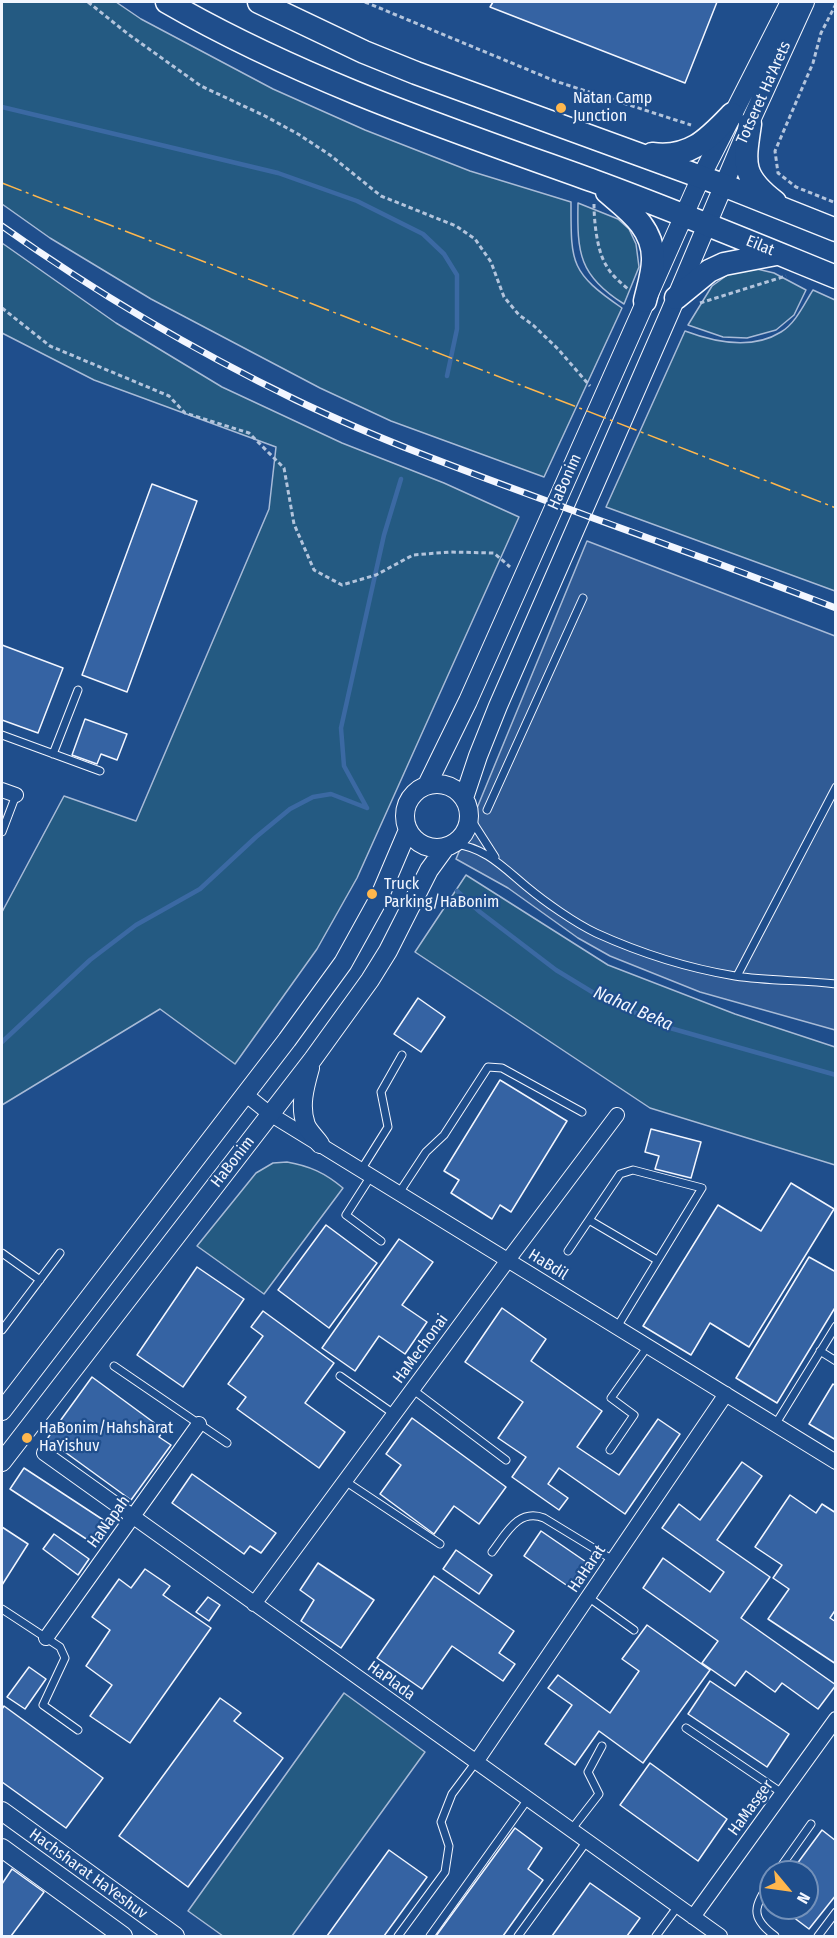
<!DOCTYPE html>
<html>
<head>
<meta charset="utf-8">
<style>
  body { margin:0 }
  #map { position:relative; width:837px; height:1938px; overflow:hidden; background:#1f4e8c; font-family:"Fira Sans Condensed",sans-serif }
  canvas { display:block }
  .frame { position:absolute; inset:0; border:3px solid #f2f6ff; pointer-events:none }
  .north { position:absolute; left:759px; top:1860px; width:60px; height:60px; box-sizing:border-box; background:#1f4e8c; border:2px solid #7391ba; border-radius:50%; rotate:119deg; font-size:16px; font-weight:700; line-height:24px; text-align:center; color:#f2f6ff }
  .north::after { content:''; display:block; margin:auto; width:21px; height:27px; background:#ffb74d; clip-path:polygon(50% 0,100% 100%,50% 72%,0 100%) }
</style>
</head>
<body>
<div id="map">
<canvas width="837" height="1938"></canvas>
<div class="frame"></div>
<div class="north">N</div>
</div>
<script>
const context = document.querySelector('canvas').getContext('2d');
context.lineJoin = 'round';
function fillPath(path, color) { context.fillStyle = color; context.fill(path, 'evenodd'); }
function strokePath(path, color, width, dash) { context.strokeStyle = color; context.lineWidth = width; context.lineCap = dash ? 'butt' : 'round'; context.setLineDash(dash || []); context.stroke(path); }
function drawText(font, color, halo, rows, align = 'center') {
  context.font = font + ' "Fira Sans Condensed",sans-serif'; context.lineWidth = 4.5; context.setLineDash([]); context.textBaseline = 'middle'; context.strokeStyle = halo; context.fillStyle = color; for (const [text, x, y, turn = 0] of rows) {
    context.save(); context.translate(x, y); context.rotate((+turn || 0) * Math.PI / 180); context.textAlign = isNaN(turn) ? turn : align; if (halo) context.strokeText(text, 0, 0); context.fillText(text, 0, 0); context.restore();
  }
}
const green = new Path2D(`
  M 2,2 L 116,2 L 141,19 L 273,89 L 365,130 L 470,171 L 571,202 C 571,264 570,272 622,308 L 544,477 L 391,421 L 320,388 L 151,299 L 50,238 L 2,204 Z
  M 578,203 L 618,219 L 629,229 L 636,244 L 639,267 L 624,304 C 579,276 577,253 578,203 Z
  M 2,243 L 116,323 L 222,387 L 342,443 L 444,483 L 519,517 L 357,878 L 317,949 L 235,1064 L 160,1009 L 2,1105 L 2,912 L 64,796 L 136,821 L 269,509 L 276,447 L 94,380 L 2,333 Z
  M 757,269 L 774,273 L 806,290 L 794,315 L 776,330 L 747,338 L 723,337 L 688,325 L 712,286 L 730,273 Z
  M 813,290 L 835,300 L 835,591 L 606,507 L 685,331 C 714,342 752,350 781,332 C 796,323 804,304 813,290 Z
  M 466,875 L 608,965 L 735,1014 L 835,1047 L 835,1165 L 650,1108 L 415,952 Z
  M 287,1162 C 310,1166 325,1173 343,1188 L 264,1294 L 197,1246 L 256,1173 L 273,1163 Z
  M 344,1693 L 425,1752 L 292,1936 L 223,1936 L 188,1911 Z`);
fillPath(green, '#245a82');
strokePath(green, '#a8bbd7', 1.5);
const parking = new Path2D(`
  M 587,541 L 835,636 L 835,1030 L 700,992 L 610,956 L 578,938 L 508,888 L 456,859 Z`);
fillPath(parking, '#305b95');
strokePath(parking, '#a8bbd7', 1.5);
strokePath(new Path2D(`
  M 2,107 L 278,173 L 357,201 L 423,234 L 444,254 L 457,275 L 457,329 L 447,376
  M 367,808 L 344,766 L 341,728 L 384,535 L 401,479
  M 457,891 L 480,912 L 556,970 L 602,998 L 670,1028 L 836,1075
  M 2,1042 L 90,960 L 136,925 L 200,889 L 256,837 L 290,809 L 313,797 L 331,794 L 367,808`), '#3b69a3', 4.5);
const building = new Path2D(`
  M 493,2 L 717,2 L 685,83 L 490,7 Z
  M 152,484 L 197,501 L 127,692 L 82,675 Z
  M 2,645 L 63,668 L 38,733 L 2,720 Z
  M 85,719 L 127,734 L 117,760 L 101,754 L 97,764 L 72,755 Z
  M 418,998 L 445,1017 L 421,1052 L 394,1034 Z
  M 500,1080 L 567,1121 L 511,1212 L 500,1205 L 492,1219 L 451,1193 L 459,1180 L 444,1171 Z
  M 651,1129 L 701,1142 L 691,1178 L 655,1169 L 659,1156 L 645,1152 Z
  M 791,1183 L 834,1209 L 749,1347 L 710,1323 L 691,1355 L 643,1326 L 718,1205 L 761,1231 Z
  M 326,1225 L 377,1263 L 329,1328 L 278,1290 Z
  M 399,1239 L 433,1262 L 402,1305 L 427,1322 L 405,1354 L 379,1336 L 355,1371 L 322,1348 Z
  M 809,1257 L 836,1272 L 836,1306 L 777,1403 L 736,1378 Z
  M 197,1267 L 244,1299 L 183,1387 L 137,1355 Z
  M 502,1308 L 546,1339 L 531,1361 L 602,1411 L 577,1447 L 619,1475 L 658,1419 L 680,1434 L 625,1514 L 559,1468 L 548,1484 L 568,1498 L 559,1510 L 512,1477 L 526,1457 L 498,1438 L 523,1402 L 465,1362 Z
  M 263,1311 L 334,1363 L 305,1403 L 345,1432 L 319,1468 L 237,1409 L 246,1397 L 228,1384 L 263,1336 L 251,1327 Z
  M 92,1377 L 164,1430 L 159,1437 L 171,1445 L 131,1500 L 47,1439 Z
  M 833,1384 L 836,1386 L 836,1440 L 809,1424 Z
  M 412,1418 L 506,1487 L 479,1524 L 454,1506 L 434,1534 L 380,1494 L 401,1465 L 386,1454 Z
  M 742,1462 L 762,1476 L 717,1540 L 770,1577 L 741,1618 L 836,1685 L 818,1709 L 782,1683 L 775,1692 L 746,1671 L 735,1686 L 702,1663 L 718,1641 L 643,1588 L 663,1558 L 710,1592 L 724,1572 L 662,1528 L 679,1504 L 700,1520 Z
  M 24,1468 L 111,1525 L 97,1546 L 10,1489 Z
  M 192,1474 L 276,1533 L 261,1553 L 250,1546 L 244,1554 L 172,1503 Z
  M 790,1495 L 816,1513 L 822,1504 L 836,1513 L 836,1609 L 830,1618 L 836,1622 L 836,1664 L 768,1619 L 789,1589 L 773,1578 L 782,1565 L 755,1547 Z
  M 2,1527 L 28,1544 L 2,1585 Z
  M 541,1531 L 592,1566 L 575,1591 L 524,1556 Z
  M 54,1534 L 89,1559 L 78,1575 L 43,1549 Z
  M 456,1550 L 492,1575 L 479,1594 L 443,1569 Z
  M 318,1563 L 374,1600 L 341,1648 L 301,1621 L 314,1600 L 300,1590 Z
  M 145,1569 L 170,1586 L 163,1595 L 211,1628 L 130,1743 L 90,1716 L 112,1685 L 86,1666 L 110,1630 L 92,1617 L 119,1579 L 131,1588 Z
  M 434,1576 L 514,1631 L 499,1653 L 515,1664 L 503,1681 L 452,1646 L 422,1689 L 377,1658 Z
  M 208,1597 L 220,1605 L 209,1621 L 196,1612 Z
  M 647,1625 L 710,1670 L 643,1763 L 599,1731 L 575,1765 L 545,1744 L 572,1705 L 548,1688 L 558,1675 L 610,1713 L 639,1671 L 622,1659 Z
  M 29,1667 L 46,1679 L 25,1709 L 7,1697 Z
  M 710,1681 L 789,1734 L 767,1767 L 688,1714 Z
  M 220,1698 L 241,1713 L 234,1721 L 283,1758 L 188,1887 L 119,1836 Z
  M 4,1706 L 103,1778 L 66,1828 L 2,1782 L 2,1709 Z
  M 650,1763 L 727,1819 L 698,1861 L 620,1805 Z
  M 515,1828 L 542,1848 L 528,1869 L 543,1880 L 503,1936 L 436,1936 Z
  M 822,1830 L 836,1841 L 836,1895 L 809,1929 L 781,1908 L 807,1908 L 807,1872 L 791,1872 Z
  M 389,1850 L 427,1877 L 384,1936 L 327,1936 Z
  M 12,1869 L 44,1892 L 11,1936 L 2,1936 L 2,1884 Z
  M 590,1883 L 640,1918 L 627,1936 L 552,1936 Z`);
fillPath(building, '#3563a3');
strokePath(building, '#f2f6ff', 1.5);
const service = new Path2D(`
  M 2,735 L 100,771
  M 53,754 L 78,690
  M 487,810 L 583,598
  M 470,818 L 495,857
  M 2,832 L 16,795
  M 454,844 C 485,847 504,868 527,887 C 545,902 575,923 596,933 C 640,953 687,968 735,976 C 768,981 802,980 836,984
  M 737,976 L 836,787
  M 361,1170 L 388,1127 L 381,1092 L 402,1055
  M 371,1176 L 346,1215 L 381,1241
  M 399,1193 L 426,1152 L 444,1135 L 488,1067 L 502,1068 L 582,1112
  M 589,1220 L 657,1260
  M 568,1251 L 620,1174 L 633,1170 L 702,1188 L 617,1327
  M 2,1253 L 40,1280
  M 2,1330 L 60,1253
  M 820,1351 L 836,1361
  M 114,1366 L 227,1443
  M 340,1376 L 394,1414
  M 412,1389 L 506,1460
  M 775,1425 L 836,1326
  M 610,1450 L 634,1415 L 611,1398 L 648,1346
  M 345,1481 L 440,1544
  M 492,1552 C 506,1534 518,1508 544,1518 L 613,1560
  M 588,1597 L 634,1630
  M 2,1609 L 60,1647 L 65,1658 L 43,1705 L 78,1730
  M 686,1728 L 782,1793
  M 571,1830 L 599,1794 L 588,1772 L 602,1746
  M 777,1872 L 811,1824
  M 771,1881 C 754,1906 749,1917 775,1936
  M 398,1936 L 445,1872 L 449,1846 L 441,1822 L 452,1794 L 476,1762
  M 430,1936 L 528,1799
  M 518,1936 L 587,1841
  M 656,1936 L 678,1906
  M 818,1936 L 836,1912`);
const minor = new Path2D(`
  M 2,790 L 16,795
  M 245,1094 L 270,1114 L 836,1462
  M 44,1453 L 720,1936
  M 254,1604 L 508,1260 L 617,1115
  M 46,1638 L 199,1424
  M 476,1762 L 726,1394
  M 693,1917 L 836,1719`);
const tertiary = new Path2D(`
  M405 816a32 32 0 1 1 64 0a32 32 0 1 1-64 0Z
  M 427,785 L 468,701 L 701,177 L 790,2
  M 464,798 L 478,756 L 498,706 L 670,312 L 753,116 L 805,2
  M 310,1068 C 305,1086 299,1106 306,1125 C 309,1132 316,1138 320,1144
  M 2,1411 L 287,1040 L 343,963 L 379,898 L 408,830
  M 2,1462 L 313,1059 L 370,980 L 388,951 L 429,870 L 445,848
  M 2,1811 L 175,1936
  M 2,1848 L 123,1936`);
const primary = new Path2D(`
  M 167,2 C 302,80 449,129 594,181 C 676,211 755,244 836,277
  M 259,2 L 364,52 L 416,73 L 723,185 L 836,230
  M 750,124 C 744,164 741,176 775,202
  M 652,154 C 690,159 708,139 732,114
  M 607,192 C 628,210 654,228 653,260 C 653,273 648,288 645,301
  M 676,298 L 709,271 L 724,264 L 776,254`);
strokePath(service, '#f2f6ff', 9);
strokePath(minor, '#f2f6ff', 16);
strokePath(tertiary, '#f2f6ff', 20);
strokePath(primary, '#f2f6ff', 25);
strokePath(new Path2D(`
  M 88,2 L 128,34 L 201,86 L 265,116 L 298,134 L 330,155 L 381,196 L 456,226 L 475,239 L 491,262 L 504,297 L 519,315 L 533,325 L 558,349 L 590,386
  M 365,2 L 555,81 L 691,125
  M 836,4 L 821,33 L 813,63 L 775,151 L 778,173 L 796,187 L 836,203
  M 594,204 C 594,221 597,251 606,265 C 611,275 620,282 628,289
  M 700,303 L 786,276
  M 2,308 L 50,346 L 169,396 L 185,413 L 249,433 L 284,468 L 294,524 L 314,570 L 342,585 L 376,575 L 413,555 L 450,552 L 494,553 L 510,567`), '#b3c4dc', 3, [4.5, 3]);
strokePath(service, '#1f4e8c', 7);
strokePath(minor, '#1f4e8c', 14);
strokePath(tertiary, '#1f4e8c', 18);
strokePath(primary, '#1f4e8c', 22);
const rail = new Path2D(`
  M 2,226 C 95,292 193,350 296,400 C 392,446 493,481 593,518 C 674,547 755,577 836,608`);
strokePath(rail, '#f2f6ff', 7);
strokePath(rail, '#1f4e8c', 4.5, [14]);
strokePath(new Path2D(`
  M 2,183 L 836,508`), '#ffb74d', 1.5, [21, 4.5, 3, 4.5]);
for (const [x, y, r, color] of [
  [561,108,6,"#ffb74d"],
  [372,894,6,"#ffb74d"],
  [27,1438,6,"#ffb74d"]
]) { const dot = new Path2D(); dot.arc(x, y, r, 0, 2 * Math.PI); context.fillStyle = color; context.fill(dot); strokePath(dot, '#1f4e8c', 2); }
drawText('16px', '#f2f6ff', '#1f4e8c', [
  ["Totseret Ha'Arets",764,93,-66],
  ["Eilat",760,246,22],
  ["HaBonim",565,482,-66],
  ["HaBonim",233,1162,-52],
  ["HaBdil",548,1265,32],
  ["HaMechonai",421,1349,-54],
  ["HaNapah",109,1522,-54],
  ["HaHarat",587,1569,-56],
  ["HaPlada",391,1681,36],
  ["HaMasger",751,1808,-54],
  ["Hachsharat HaYeshuv",88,1874,36]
]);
drawText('16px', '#f2f6ff', '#1f4e8c', [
  ["Natan Camp",573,99],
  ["Junction",573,117],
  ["Truck",384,885],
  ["Parking/HaBonim",384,903],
  ["HaBonim/Hahsharat",39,1429],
  ["HaYishuv",39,1447]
], 'left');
drawText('italic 18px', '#f2f6ff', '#1f4e8c', [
  ["Nahal Beka",633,1009,24]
]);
</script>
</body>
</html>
